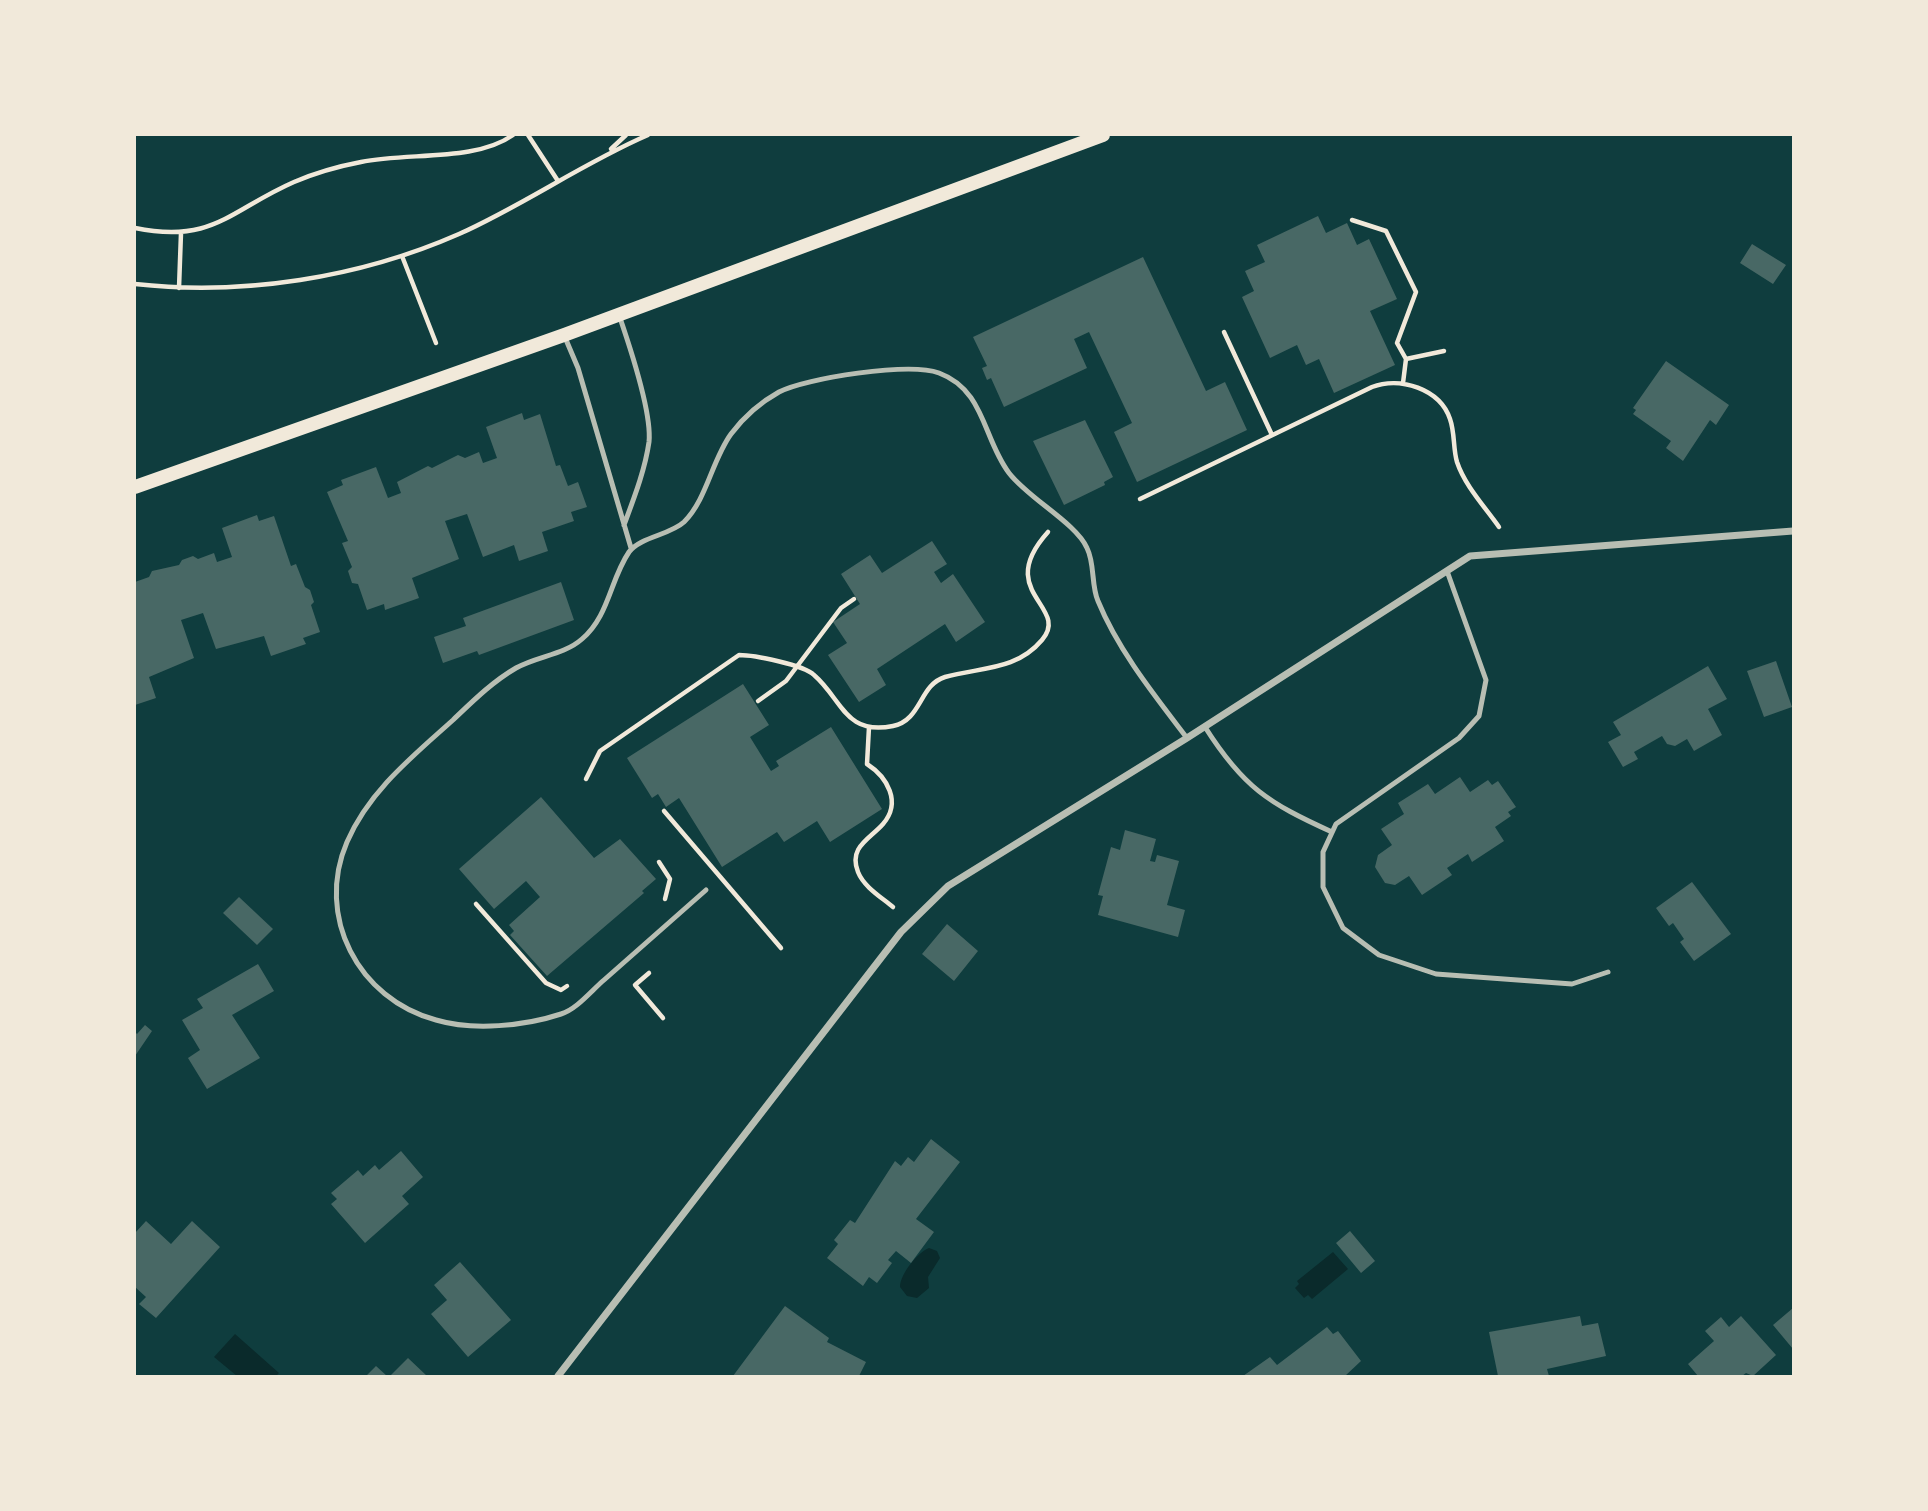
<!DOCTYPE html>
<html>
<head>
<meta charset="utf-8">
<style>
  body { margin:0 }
  #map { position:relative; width:1928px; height:1511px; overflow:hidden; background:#0f3d3e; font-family:"Open Sans",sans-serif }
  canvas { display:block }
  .frame { position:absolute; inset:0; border:136px solid #f1e9da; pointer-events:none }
</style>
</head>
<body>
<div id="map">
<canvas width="1928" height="1511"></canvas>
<div class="frame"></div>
</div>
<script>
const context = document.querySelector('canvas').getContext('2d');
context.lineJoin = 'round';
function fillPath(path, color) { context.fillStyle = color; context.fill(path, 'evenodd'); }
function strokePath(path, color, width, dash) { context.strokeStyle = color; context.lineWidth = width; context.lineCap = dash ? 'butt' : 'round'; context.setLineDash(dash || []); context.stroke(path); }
fillPath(new Path2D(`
  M 929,1248 L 937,1251 L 940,1258 L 928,1277 L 929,1288 L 917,1298 L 907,1296 L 900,1287 C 900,1274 918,1252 929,1248 Z
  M 1333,1252 L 1348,1269 L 1312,1299 L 1308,1295 L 1304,1298 L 1295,1288 L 1299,1284 L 1297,1281 Z
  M 235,1334 L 279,1373 L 276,1376 L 237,1376 L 214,1357 Z`), '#0a2a2b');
fillPath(new Path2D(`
  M 1318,216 L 1326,233 L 1347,223 L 1357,245 L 1369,239 L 1397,299 L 1370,311 L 1395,365 L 1334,393 L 1319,359 L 1306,365 L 1297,345 L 1270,358 L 1242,297 L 1254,291 L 1245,271 L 1265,262 L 1257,245 Z
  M 1752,244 L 1786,265 L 1773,284 L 1740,263 Z
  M 1143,257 L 1206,391 L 1225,382 L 1247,430 L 1137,482 L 1114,432 L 1132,423 L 1089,332 L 1074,339 L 1087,368 L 1004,407 L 991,378 L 987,380 L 982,368 L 987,366 L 973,337 Z
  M 1666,361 L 1729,405 L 1716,425 L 1710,420 L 1683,461 L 1666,448 L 1671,441 L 1633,414 L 1636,410 L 1633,408 Z
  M 522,413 L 524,420 L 540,414 L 556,466 L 560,465 L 568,486 L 578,482 L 587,507 L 571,512 L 574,521 L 542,532 L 548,551 L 519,561 L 514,545 L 483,557 L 467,514 L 445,521 L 459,559 L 412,578 L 419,598 L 385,610 L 384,604 L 367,610 L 358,584 L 352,583 L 348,571 L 352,567 L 342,543 L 348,541 L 327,492 L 343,485 L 341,480 L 376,467 L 388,498 L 401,493 L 397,482 L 428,466 L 432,468 L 458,455 L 465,458 L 479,452 L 483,463 L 497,458 L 486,427 Z
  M 1085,420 L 1113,477 L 1104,482 L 1105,485 L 1064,505 L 1033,441 Z
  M 257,515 L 259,521 L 274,516 L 291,566 L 296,564 L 305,587 L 310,590 L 314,602 L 311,605 L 320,632 L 303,638 L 306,644 L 271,656 L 264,636 L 216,649 L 203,613 L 181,620 L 194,658 L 149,677 L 156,698 L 135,705 L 135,582 L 149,577 L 152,571 L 179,565 L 182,560 L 193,556 L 198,559 L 214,553 L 217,562 L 232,557 L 222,528 Z
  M 932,541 L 947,564 L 934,572 L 941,583 L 953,574 L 985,622 L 956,642 L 945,624 L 877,669 L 886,685 L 859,702 L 828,655 L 847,643 L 833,622 L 860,604 L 841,574 L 870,555 L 882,573 Z
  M 561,582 L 574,620 L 479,655 L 477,651 L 443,663 L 434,637 L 466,626 L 463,618 Z
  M 1776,661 L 1792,707 L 1764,717 L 1747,671 Z
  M 1708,666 L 1727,699 L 1708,709 L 1722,735 L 1694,751 L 1687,739 L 1675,746 L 1667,744 L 1662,736 L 1634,752 L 1638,759 L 1623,767 L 1608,742 L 1621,735 L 1613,722 Z
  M 743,684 L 769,725 L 750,737 L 771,771 L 779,766 L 776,761 L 831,727 L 882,809 L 830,842 L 817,821 L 784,842 L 777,832 L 722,867 L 679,798 L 666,807 L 658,794 L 652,798 L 627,758 Z
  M 1460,777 L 1470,792 L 1488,780 L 1492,785 L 1498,781 L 1516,807 L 1508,812 L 1511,816 L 1495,827 L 1504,841 L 1472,862 L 1468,854 L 1447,868 L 1452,875 L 1422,895 L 1409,876 L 1395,885 L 1385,883 L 1375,867 L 1378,855 L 1392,845 L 1381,829 L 1404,814 L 1398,803 L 1428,784 L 1435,794 Z
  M 541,797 L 594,858 L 620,839 L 656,879 L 642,891 L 644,893 L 547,976 L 510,935 L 514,931 L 509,925 L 540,897 L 526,881 L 494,909 L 459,869 Z
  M 1125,830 L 1156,839 L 1150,861 L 1155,862 L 1157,855 L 1179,861 L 1167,905 L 1185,910 L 1178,937 L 1098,915 L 1103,896 L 1098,895 L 1111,847 L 1120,850 Z
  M 1692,882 L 1731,934 L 1694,961 L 1680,942 L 1684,939 L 1673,923 L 1669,926 L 1656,908 Z
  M 239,897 L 273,929 L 257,945 L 223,913 Z
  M 947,924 L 978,951 L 954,981 L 922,954 Z
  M 258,964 L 274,991 L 232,1015 L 260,1058 L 207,1089 L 188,1058 L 200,1050 L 182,1020 L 203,1008 L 197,999 Z
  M 145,1025 L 152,1031 L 135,1056 L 135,1032 L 137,1034 Z
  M 931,1139 L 960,1162 L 916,1219 L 934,1232 L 911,1263 L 896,1251 L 888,1260 L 892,1263 L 877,1283 L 869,1277 L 863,1286 L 827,1258 L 838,1244 L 834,1240 L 850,1220 L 855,1223 L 895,1161 L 901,1166 L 908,1157 L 914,1162 Z
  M 401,1151 L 423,1177 L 402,1196 L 409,1204 L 365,1243 L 331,1204 L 337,1199 L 331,1193 L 358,1170 L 363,1176 L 375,1165 L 379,1170 Z
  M 146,1221 L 171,1244 L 192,1221 L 220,1247 L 156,1318 L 139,1304 L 146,1297 L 135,1287 L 135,1233 Z
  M 1350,1231 L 1375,1261 L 1361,1273 L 1336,1243 Z
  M 460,1262 L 511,1320 L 468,1357 L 431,1314 L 447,1300 L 434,1285 Z
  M 785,1306 L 829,1338 L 827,1342 L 866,1362 L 859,1376 L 733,1376 Z
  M 1793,1308 L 1793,1349 L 1773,1325 Z
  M 1580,1316 L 1582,1326 L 1598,1323 L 1606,1356 L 1547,1369 L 1549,1376 L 1498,1376 L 1489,1332 Z
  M 1741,1316 L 1776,1355 L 1753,1376 L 1746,1373 L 1742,1376 L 1698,1376 L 1688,1364 L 1714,1341 L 1705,1331 L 1721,1317 L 1729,1327 Z
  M 1327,1327 L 1333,1334 L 1338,1331 L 1361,1361 L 1345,1376 L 1243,1376 L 1270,1357 L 1277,1365 Z
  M 408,1358 L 427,1376 L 390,1376 Z
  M 376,1366 L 387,1376 L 366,1376 Z`), '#486865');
strokePath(new Path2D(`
  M 528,135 L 558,181
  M 611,149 L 626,135
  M 1352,220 L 1386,231 L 1416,292 L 1397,343 L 1406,359 L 1403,383
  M 135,228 C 213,244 230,210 294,182 C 315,173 340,166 361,162 C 408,152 475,162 513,135
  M 402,256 L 436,343
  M 135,284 C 243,296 359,278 459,234 C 524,205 583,163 648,135
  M 179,288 L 181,233
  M 1224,332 L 1272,435
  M 1406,359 L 1444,351
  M 1140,499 L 1372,387 C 1400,376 1440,389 1450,419 C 1455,433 1453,449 1457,462 C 1465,486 1485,507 1499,527
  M 758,701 L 786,681 L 841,608 L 854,599
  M 869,727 L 867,764 C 887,777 902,802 883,824 C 870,839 848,847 858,872 C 864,887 881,897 893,907
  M 586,779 L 600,751 L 739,655 C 754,655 804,665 814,675 C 842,699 845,736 893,726 C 922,720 919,685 945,677 C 980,667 1016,671 1042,640 C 1071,606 993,593 1048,532
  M 664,811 L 781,948
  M 659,862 L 670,879 L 665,899
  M 476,904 L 546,983 L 561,990 L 567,986
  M 649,973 L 635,985 L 663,1018`), '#f1e9da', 4.5);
strokePath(new Path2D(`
  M 619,315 C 629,344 652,413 649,442 C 645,470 634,498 624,525
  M 564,335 L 578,368 L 631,548
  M 1447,571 L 1486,680 L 1479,716 L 1459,738 L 1336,824 L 1323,852 L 1323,887 L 1343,928 L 1379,955 L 1436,974 L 1572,984 L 1608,972
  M 1205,727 C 1243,787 1268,803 1332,832
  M 706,890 C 672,920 638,950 604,980 C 591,991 577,1009 561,1014 C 525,1026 473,1031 436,1020 C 358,999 315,916 347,842 C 369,791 413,756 453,720 C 473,701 492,682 516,668 C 537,656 564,655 582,639 C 609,616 610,580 629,552 C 640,537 670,535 684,522 C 707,499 712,460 731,434 C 743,418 761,402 779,392 C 806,378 909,362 939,373 C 985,390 983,439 1009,473 C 1029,499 1076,523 1087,548 C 1095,564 1091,585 1098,601 C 1118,650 1155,696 1187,738`), '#b8beb3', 5);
strokePath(new Path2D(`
  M 558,1376 L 901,932 L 948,886 L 1187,738 L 1470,556 L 1793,531`), '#b8beb3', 7);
strokePath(new Path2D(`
  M 135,487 L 564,335 L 1103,135`), '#f1e9da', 14);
</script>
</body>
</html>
